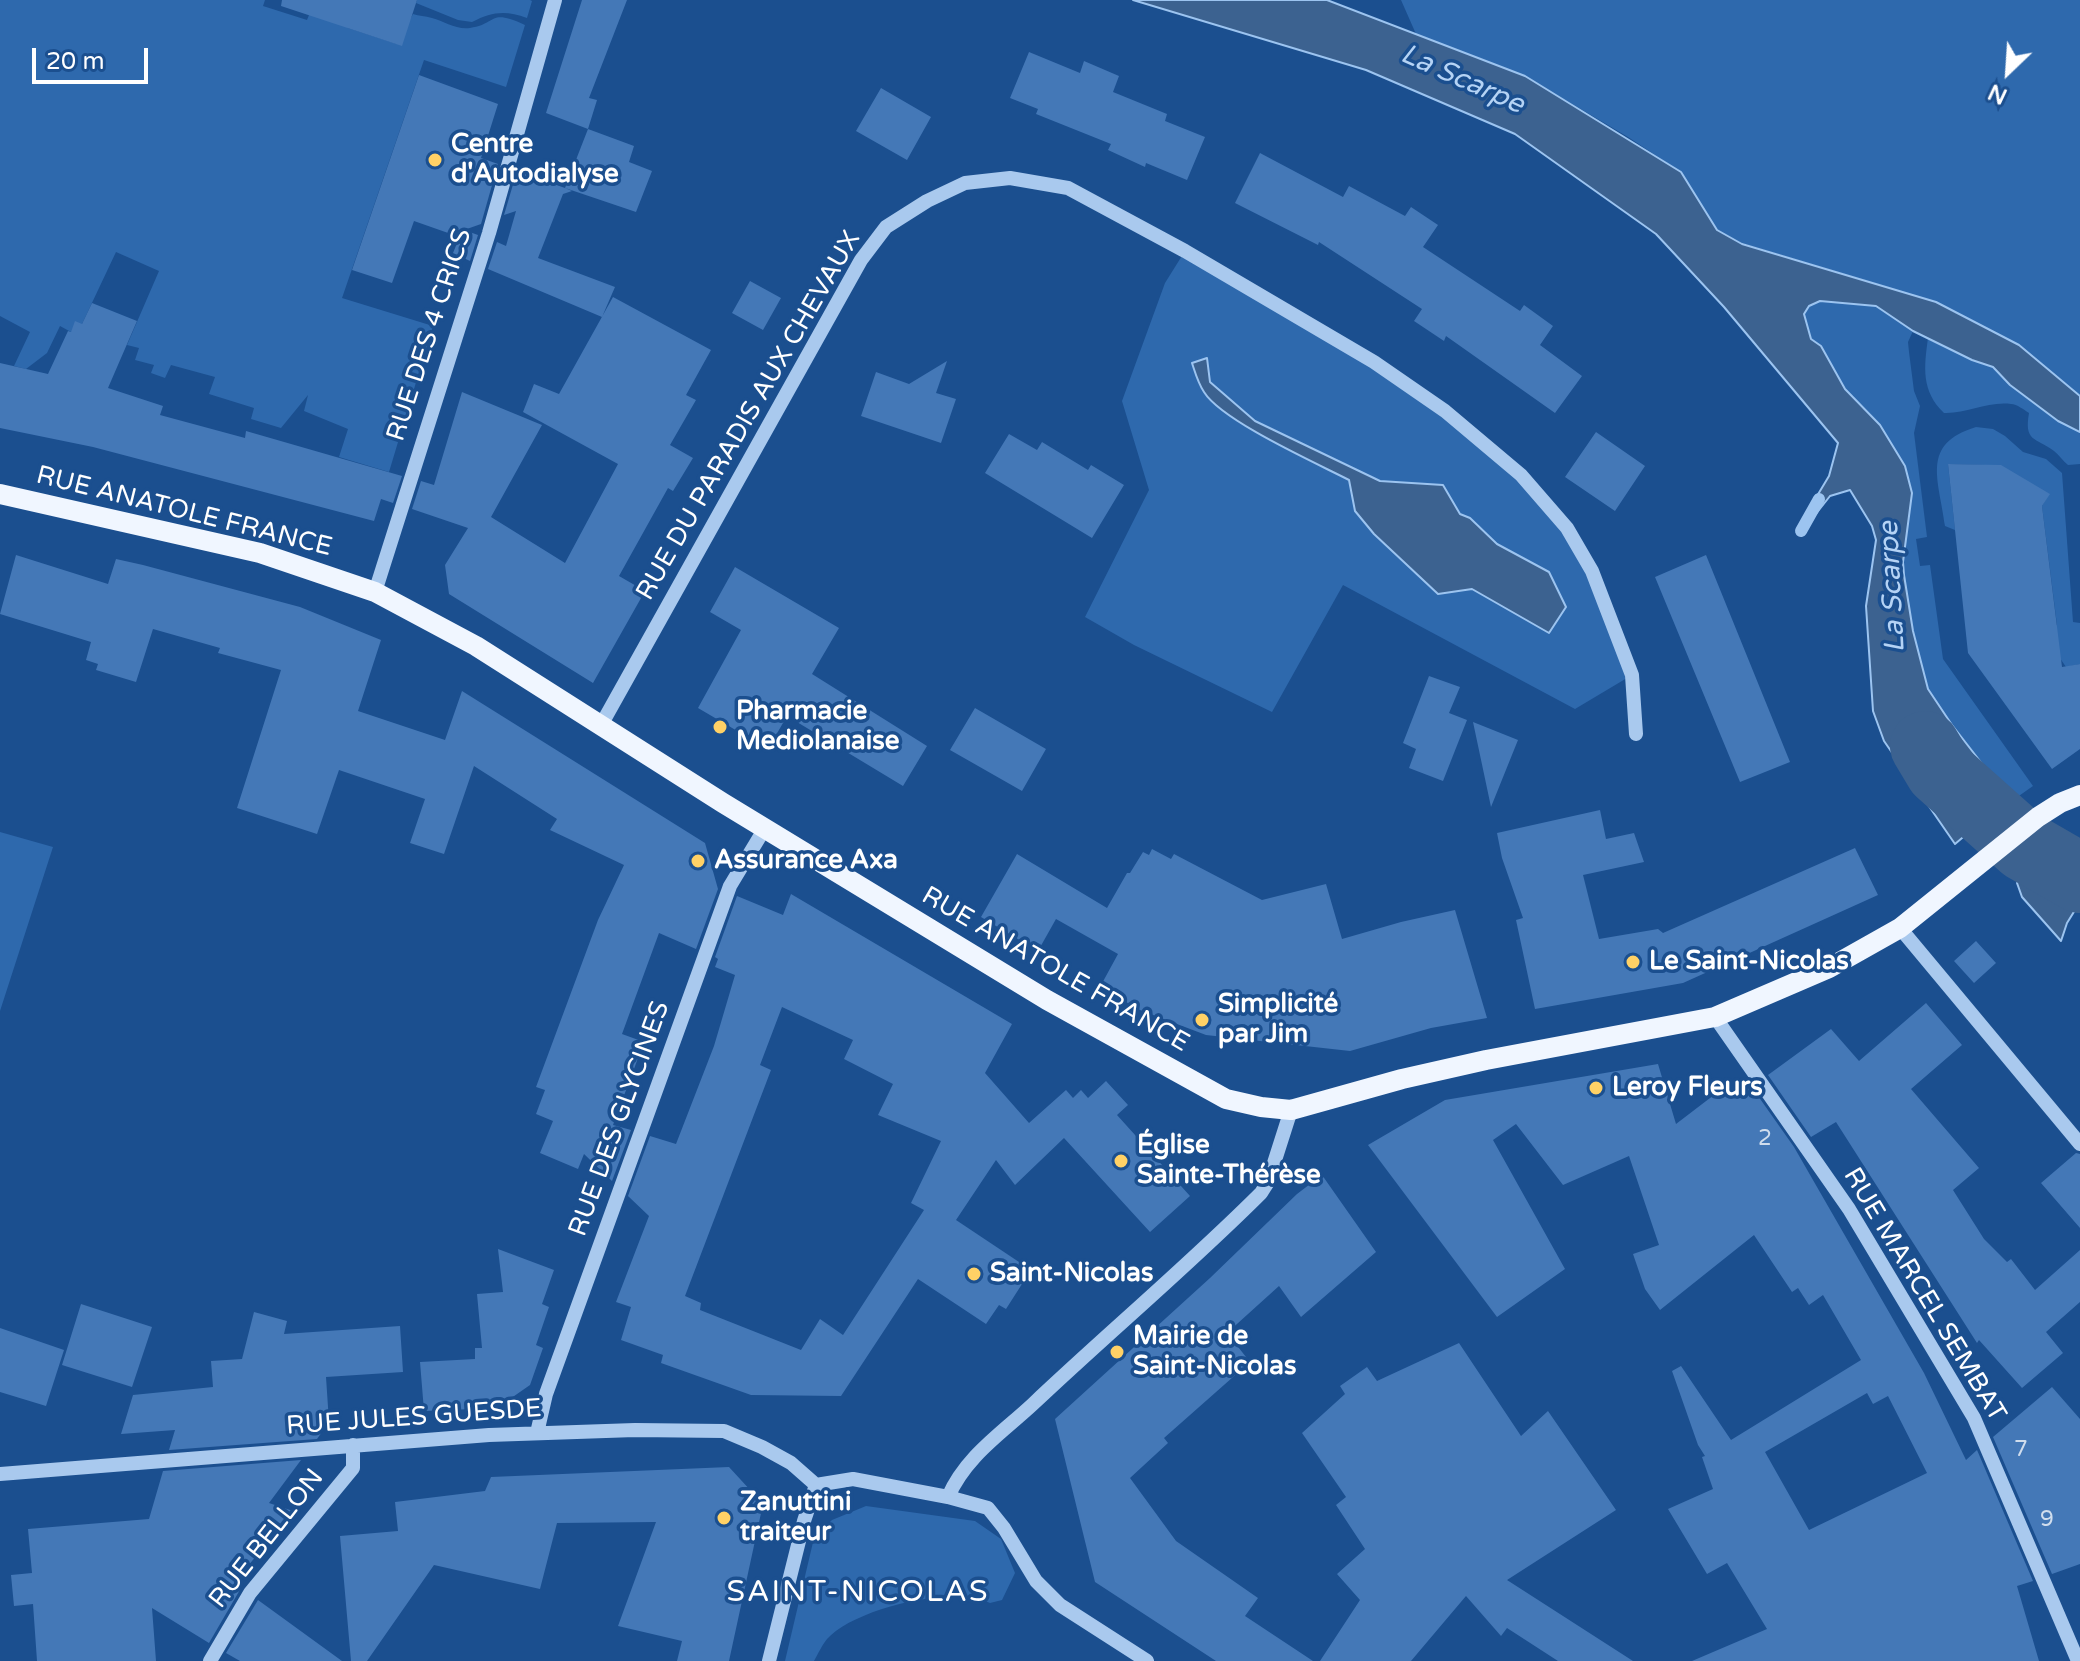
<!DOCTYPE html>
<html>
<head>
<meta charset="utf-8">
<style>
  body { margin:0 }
  #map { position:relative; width:2080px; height:1661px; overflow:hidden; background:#1b4f8f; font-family:"Varela Round",sans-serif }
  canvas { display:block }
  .north { position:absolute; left:1968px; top:32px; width:80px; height:80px; -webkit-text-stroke:6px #1b4f8f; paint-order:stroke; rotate:205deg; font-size:22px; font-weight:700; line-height:32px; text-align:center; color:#fff }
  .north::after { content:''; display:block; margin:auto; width:28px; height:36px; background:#fff; clip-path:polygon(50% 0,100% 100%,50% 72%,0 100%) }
  .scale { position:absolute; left:32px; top:48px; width:116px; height:36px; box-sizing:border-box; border:4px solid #fff; border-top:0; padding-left:10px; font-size:24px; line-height:28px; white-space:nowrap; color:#fff; -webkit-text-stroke:6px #1b4f8f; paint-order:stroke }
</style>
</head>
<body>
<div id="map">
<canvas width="2080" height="1661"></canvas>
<div class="north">N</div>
<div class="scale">20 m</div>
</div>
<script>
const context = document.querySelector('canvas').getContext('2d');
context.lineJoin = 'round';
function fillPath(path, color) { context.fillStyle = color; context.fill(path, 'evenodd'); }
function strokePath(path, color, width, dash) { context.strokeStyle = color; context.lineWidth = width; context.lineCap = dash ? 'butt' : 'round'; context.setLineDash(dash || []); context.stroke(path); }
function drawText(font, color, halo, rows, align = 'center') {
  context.font = font + ' "Varela Round",sans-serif'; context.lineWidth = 7; context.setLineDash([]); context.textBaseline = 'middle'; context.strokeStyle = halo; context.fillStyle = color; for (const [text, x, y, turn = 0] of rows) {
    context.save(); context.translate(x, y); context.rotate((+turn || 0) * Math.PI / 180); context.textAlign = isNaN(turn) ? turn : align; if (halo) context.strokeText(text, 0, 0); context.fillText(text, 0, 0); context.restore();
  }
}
fillPath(new Path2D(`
  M 0,0 L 265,0 L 263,6 L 307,20 L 315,0 L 348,28 L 397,44 L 413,14 C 419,16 425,16 432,18 C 444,21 456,30 470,28 C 498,24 488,8 525,25 L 506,87 L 424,60 L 342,298 L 433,326 L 389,472 L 339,457 L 348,429 L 304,411 L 308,395 L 281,428 L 251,419 L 254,408 L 209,394 L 215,377 L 171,365 L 165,378 L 151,373 L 154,365 L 135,360 L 139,348 L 127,345 L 159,271 L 116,252 L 82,324 L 71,332 L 60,326 L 47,353 L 26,369 L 14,366 L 30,332 L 0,316 Z
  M 417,0 L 530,0 L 532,1 L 527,18 C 505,10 492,12 472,22 L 458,20 L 416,3 Z
  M 1401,0 L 2080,0 L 2080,396 L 1936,302 L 1742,243 L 1717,230 L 1681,172 L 1628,137 L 1525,76 L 1416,34 Z
  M 1185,251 L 1445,411 L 1567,528 L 1632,675 L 1575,709 L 1343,585 L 1272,712 L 1134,645 L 1085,617 L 1149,490 L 1122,401 L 1165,283 Z
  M 1820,301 L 1875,306 L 1913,331 L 1908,342 L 1909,352 L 1914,391 L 1920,406 L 1914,433 L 1927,537 L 1916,539 L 1920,566 L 1930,565 L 1943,659 L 2033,786 L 2016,798 L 1997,783 L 1952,725 L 1928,689 L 1913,631 L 1904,575 L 1905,466 L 1880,425 L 1845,389 L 1821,346 L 1811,339 L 1804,314 L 1809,306 Z
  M 1928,338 L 1972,360 L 1993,367 L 2010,385 L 2058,421 L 2080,432 L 2080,464 L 2068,465 C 2063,461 2059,455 2054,451 C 2035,437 2024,442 2029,413 C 2024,410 2017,404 2011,404 C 1988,401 1966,414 1944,413 C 1921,391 1924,367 1928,338 Z
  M 1976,427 L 1993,429 L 2005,436 L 2023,452 L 2046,459 L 2062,473 L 2073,622 L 2080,623 L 2080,664 L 2066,667 L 2039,627 L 2057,625 L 2042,506 L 2049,494 L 1985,465 L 1948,464 L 1955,530 L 1945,526 C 1939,479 1920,444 1976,427 Z
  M 0,832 L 53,847 L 0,1011 Z
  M 866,1506 L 975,1521 L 1001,1539 L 1015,1573 L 1002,1600 L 990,1603 C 954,1584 853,1609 827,1639 C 822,1645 818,1654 814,1661 L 785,1661 L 814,1538 L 832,1520 Z`), '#2e69ad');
const water = new Path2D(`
  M 1133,0 L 1327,0 L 1525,76 L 1681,172 L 1717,230 L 1742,244 L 1936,302 L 2019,345 L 2080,396 L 2080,432 L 2058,421 L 2010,385 L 1993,367 L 1972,360 L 1913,331 L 1876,306 L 1820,301 L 1809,306 L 1804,314 L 1811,339 L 1821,346 L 1845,389 L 1880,425 L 1905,466 L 1912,493 L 1903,562 L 1904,575 L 1913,631 L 1928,689 L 1952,725 L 1997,783 L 2016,798 L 1989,815 L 1955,844 L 1884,741 L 1873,711 L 1866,606 L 1876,540 L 1872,526 L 1850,490 L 1830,496 L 1815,515 L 1808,511 L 1829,476 L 1838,443 L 1724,307 L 1656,234 L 1515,134 L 1366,70 Z
  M 1207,358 L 1210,382 L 1255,421 L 1380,481 L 1443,485 L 1460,514 L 1470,518 L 1497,544 L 1549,572 L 1566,607 L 1549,633 L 1472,589 L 1438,594 L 1374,534 L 1355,511 L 1349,480 C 1316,463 1222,421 1204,392 C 1198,383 1195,372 1192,363 Z
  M 2070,842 L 2080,847 L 2080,902 L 2067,923 L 2061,941 L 2022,897 L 2017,883 Z`);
fillPath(water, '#3c6290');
strokePath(water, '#9cc4f0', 2);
strokePath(new Path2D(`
  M 1801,531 L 1819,499`), '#9cc4f0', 12);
strokePath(new Path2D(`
  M 1925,746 L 1940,771 L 2024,846 L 2080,878`), '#3c6290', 70);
fillPath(new Path2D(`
  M 282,0 L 417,0 L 402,46 L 281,6 Z
  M 582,0 L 627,0 L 589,98 L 597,100 L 588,129 L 546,113 Z
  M 1029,52 L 1080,73 L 1084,61 L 1119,76 L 1113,92 L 1167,114 L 1165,121 L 1205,137 L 1187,180 L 1146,163 L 1145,167 L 1108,150 L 1111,144 L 1036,114 L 1038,109 L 1010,98 Z
  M 419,75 L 498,104 L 481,158 L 498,164 L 481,224 L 464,230 L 478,235 L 470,261 L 453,253 L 462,231 L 451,234 L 414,221 L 392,283 L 352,270 Z
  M 881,88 L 931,117 L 907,160 L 856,131 Z
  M 588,129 L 634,146 L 629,162 L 652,171 L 636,212 L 565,188 L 572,191 L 563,194 L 538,258 L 615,287 L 602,317 L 488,269 L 497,242 L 506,246 L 516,211 L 504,215 L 517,171 L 565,188 Z
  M 1260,153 L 1343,197 L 1349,186 L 1405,216 L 1411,207 L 1438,225 L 1423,247 L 1520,311 L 1524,305 L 1553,326 L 1540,345 L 1582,376 L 1555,413 L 1446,336 L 1444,341 L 1414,321 L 1422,309 L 1319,242 L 1318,245 L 1235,203 Z
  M 750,281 L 781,298 L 763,330 L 732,313 Z
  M 613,297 L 711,350 L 686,395 L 696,400 L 670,445 L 693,458 L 673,491 L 668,488 L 619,576 L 645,591 L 593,683 L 449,594 L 445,565 L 468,528 L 412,509 L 421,481 L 434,485 L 462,392 L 542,425 L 491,517 L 565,563 L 618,464 L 523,412 L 534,384 L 559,394 Z
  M 92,303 L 137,321 L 108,388 L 163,406 L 160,415 L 245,438 L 246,431 L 402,476 L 393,503 L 381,499 L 374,521 L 93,447 L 0,428 L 0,363 L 48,374 L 68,331 L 71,332 L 75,321 L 82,324 Z
  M 947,361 L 936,393 L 956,399 L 941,443 L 861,416 L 876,372 L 909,384 Z
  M 1596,432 L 1645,466 L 1615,511 L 1565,477 Z
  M 1009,434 L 1037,450 L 1042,442 L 1088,470 L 1091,465 L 1124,485 L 1092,538 L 985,473 Z
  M 1948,464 L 2001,465 L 2050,494 L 2042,506 L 2062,667 L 2080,664 L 2080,749 L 2052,769 L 1968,653 Z
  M 16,555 L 108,584 L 116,559 L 143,565 L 300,607 L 381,640 L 358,711 L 445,740 L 462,691 L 705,843 L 718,889 L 696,949 L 659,933 L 622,1034 L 644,1042 L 613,1125 L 631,1130 L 612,1181 L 584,1154 L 578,1169 L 540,1153 L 553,1121 L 536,1114 L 545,1090 L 536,1087 L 598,920 L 624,865 L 550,830 L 557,819 L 474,766 L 444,854 L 410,843 L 425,799 L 339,770 L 317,834 L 237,808 L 281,670 L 218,653 L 220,648 L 153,629 L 136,682 L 96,670 L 98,664 L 86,660 L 91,642 L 0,614 Z
  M 1706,555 L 1790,762 L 1740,782 L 1655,577 Z
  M 735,567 L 839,628 L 812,674 L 927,746 L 903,786 L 787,716 L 768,749 L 698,708 L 741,630 L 710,612 Z
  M 1429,676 L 1460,687 L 1449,713 L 1467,720 L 1443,781 L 1409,768 L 1416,749 L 1403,743 Z
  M 975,708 L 1046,749 L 1022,791 L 950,750 Z
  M 1473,722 L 1518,740 L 1491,807 Z
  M 1600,810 L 1606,839 L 1634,833 L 1644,862 L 1583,875 L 1599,939 L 1658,929 L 1663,933 L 1855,848 L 1878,895 L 1683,983 L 1535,1009 L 1516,920 L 1523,918 L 1502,858 L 1497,833 Z
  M 1152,849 L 1171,859 L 1174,854 L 1262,900 L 1326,884 L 1342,939 L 1401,922 L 1455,910 L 1487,1018 L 1431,1028 L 1350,1051 L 1206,1035 L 1140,1010 L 1100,987 L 1118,954 L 1056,919 L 1038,951 L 981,917 L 1017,854 L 1107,908 L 1127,873 L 1130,873 L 1143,852 L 1149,855 Z
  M 791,894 L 1012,1024 L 985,1073 L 1029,1123 L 1066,1090 L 1073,1098 L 1081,1090 L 1088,1098 L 1106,1081 L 1128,1105 L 1117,1115 L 1190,1196 L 1150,1232 L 1064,1138 L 1015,1185 L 996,1160 L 956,1220 L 1031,1270 L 1006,1309 L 999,1305 L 986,1324 L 918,1279 L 841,1396 L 751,1395 L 661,1363 L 663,1355 L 621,1340 L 631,1307 L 616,1302 L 649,1216 L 628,1196 L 650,1136 L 676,1144 L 714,1046 L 735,975 L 715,967 L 718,959 L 715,957 L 737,896 L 783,915 ZM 782,1007 L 853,1040 L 844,1059 L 893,1084 L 878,1115 L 941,1141 L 911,1203 L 924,1210 L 843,1335 L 820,1319 L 801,1350 L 700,1310 L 701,1303 L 685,1296 L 771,1070 L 760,1065 Z
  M 1976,941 L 1996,963 L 1974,983 L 1954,961 Z
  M 1926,1003 L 1962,1045 L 1911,1089 L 1979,1168 L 1953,1190 L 1984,1239 L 2007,1262 L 2011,1259 L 2035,1290 L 2080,1250 L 2080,1302 L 2046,1332 L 2063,1353 L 2022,1388 L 1979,1340 L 1977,1343 L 1836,1122 L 1811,1137 L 1768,1075 L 1831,1029 L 1859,1061 Z
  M 1658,1064 L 1676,1124 L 1727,1085 L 1736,1097 L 1751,1086 L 1794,1147 L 1924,1373 L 1966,1460 L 1977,1450 L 2033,1581 L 2017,1586 L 2039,1661 L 1692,1661 L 1767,1629 L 1727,1563 L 1707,1574 L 1668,1509 L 1713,1489 L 1702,1457 L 1705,1456 L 1698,1445 L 1672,1371 L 1681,1366 L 1731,1440 L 1861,1360 L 1823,1295 L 1809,1305 L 1798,1288 L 1792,1292 L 1754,1235 L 1660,1310 L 1645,1289 L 1633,1254 L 1659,1245 L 1629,1156 L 1563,1185 L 1516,1124 L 1493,1140 L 1565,1269 L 1497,1317 L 1368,1145 L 1445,1100 ZM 1867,1393 L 1873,1404 L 1888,1396 L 1927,1473 L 1809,1530 L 1765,1452 Z
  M 2076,1153 L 2080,1154 L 2080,1228 L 2041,1183 Z
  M 1322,1175 L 1376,1252 L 1301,1317 L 1279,1286 L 1227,1333 L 1250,1362 L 1164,1438 L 1168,1443 L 1130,1478 L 1176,1541 L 1258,1598 L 1245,1616 L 1313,1661 L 1216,1661 L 1095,1582 L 1055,1419 L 1210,1278 L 1297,1194 Z
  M 498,1249 L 554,1270 L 542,1304 L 549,1307 L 536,1345 L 543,1348 L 530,1385 L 497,1408 L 424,1411 L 420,1362 L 475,1359 L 475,1348 L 482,1348 L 477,1294 L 503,1292 Z
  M 81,1304 L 152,1327 L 132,1387 L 62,1365 Z
  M 254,1312 L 287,1321 L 284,1334 L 400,1326 L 403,1372 L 326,1377 L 329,1422 L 317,1439 L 169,1450 L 175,1430 L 121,1434 L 133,1395 L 213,1387 L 211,1361 L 242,1359 Z
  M 0,1328 L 64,1350 L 46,1406 L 0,1392 Z
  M 1459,1343 L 1521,1436 L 1548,1411 L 1616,1510 L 1507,1580 L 1633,1661 L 1558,1661 L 1507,1628 L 1501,1636 L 1466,1596 L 1411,1661 L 1320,1661 L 1360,1600 L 1337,1574 L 1365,1549 L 1336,1505 L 1346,1497 L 1302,1433 L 1345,1394 L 1340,1386 L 1367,1367 L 1377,1381 Z
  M 2052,1387 L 2080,1419 L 2080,1564 L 2052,1574 L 1993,1437 Z
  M 301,1460 L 269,1503 L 293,1511 L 234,1583 L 241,1588 L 209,1643 L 152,1608 L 156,1661 L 37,1661 L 33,1604 L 14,1606 L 11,1575 L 32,1573 L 28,1529 L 149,1519 L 163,1471 Z
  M 729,1467 L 763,1504 L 729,1661 L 677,1661 L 682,1641 L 618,1626 L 656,1522 L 557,1523 L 540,1589 L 434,1565 L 367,1661 L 351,1661 L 340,1536 L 398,1531 L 395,1502 L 485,1491 L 491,1477 Z
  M 258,1600 L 342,1661 L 240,1661 L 226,1653 Z`), '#4478b7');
strokePath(new Path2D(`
  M 375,592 L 489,233 L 555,0
  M 600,727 L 861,260 L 886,227 L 927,201 L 965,183 L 1010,178 L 1068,188 L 1185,251 L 1374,362 L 1445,411 L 1521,475 L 1567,528 L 1592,571 L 1632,675 L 1636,734
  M 1900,928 L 2080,1144
  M 1715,1017 L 1849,1209 L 1974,1418 L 2078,1661
  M 537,1433 L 546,1394 L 730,886 L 765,828
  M 0,1474 L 489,1435 L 635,1430 L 724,1431 L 762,1447 L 791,1463 L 816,1485
  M 816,1485 L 853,1479 L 948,1497 L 988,1508 L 1004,1528 L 1036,1581 L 1060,1605 L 1147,1661
  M 948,1497 C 966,1456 1002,1433 1033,1404 C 1108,1333 1188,1266 1261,1193 L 1268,1182 L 1291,1110
  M 210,1661 L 250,1593 L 353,1468 L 353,1445
  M 769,1661 L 804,1521 L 816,1485`), '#a9c9ee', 14);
strokePath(new Path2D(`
  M 0,494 L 260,553 L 375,592 L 476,646 L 723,803 L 1047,1000 L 1226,1099 L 1261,1107 L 1291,1110 L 1402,1079 L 1486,1060 L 1715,1017 L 1829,968 L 1900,928 L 2038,817 L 2060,803 L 2080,795`), '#f0f6ff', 20);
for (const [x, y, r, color] of [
  [435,160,8,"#ffd166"],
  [720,727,8,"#ffd166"],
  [698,861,8,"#ffd166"],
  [1633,962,8,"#ffd166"],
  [1202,1020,8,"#ffd166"],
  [1596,1088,8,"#ffd166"],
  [1121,1161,8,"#ffd166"],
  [974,1274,8,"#ffd166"],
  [1117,1352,8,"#ffd166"],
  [724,1518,8,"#ffd166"]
]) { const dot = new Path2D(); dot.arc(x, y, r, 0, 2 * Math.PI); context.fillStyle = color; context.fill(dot); strokePath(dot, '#1b4f8f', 3); }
drawText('22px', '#d0dded', null, [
  ["2",1765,1139],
  ["7",2021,1450],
  ["9",2047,1520]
]);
drawText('bold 26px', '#fff', '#1b4f8f', [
  ["Centre",451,145],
  ["d'Autodialyse",451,175],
  ["Pharmacie",736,712],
  ["Mediolanaise",736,742],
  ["Assurance Axa",714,861],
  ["Le Saint-Nicolas",1649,962],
  ["Simplicité",1218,1005],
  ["par Jim",1218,1035],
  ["Leroy Fleurs",1612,1088],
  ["Église",1137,1146],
  ["Sainte-Thérèse",1137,1176],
  ["Saint-Nicolas",990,1274],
  ["Mairie de",1133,1337],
  ["Saint-Nicolas",1133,1367],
  ["Zanuttini",740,1503],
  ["traiteur",740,1533]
], 'left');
drawText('26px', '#fff', '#1b4f8f', [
  ["RUE DES 4 CRICS",430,335,-72],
  ["RUE DU PARADIS AUX CHEVAUX",749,416,-60],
  ["RUE ANATOLE FRANCE",184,512,14],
  ["RUE ANATOLE FRANCE",1055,970,30],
  ["RUE DES GLYCINES",620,1119,-70],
  ["RUE MARCEL SEMBAT",1924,1295,59],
  ["RUE JULES GUESDE",414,1418,-4],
  ["RUE BELLON",267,1539,-52]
]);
drawText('italic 28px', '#b5d3f5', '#1b4f8f', [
  ["La Scarpe",1462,80,24],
  ["La Scarpe",1893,587,-93]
]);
context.letterSpacing = '2px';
drawText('30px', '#fff', '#1b4f8f', [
  ["SAINT-NICOLAS",858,1593]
]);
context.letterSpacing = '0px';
</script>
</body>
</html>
